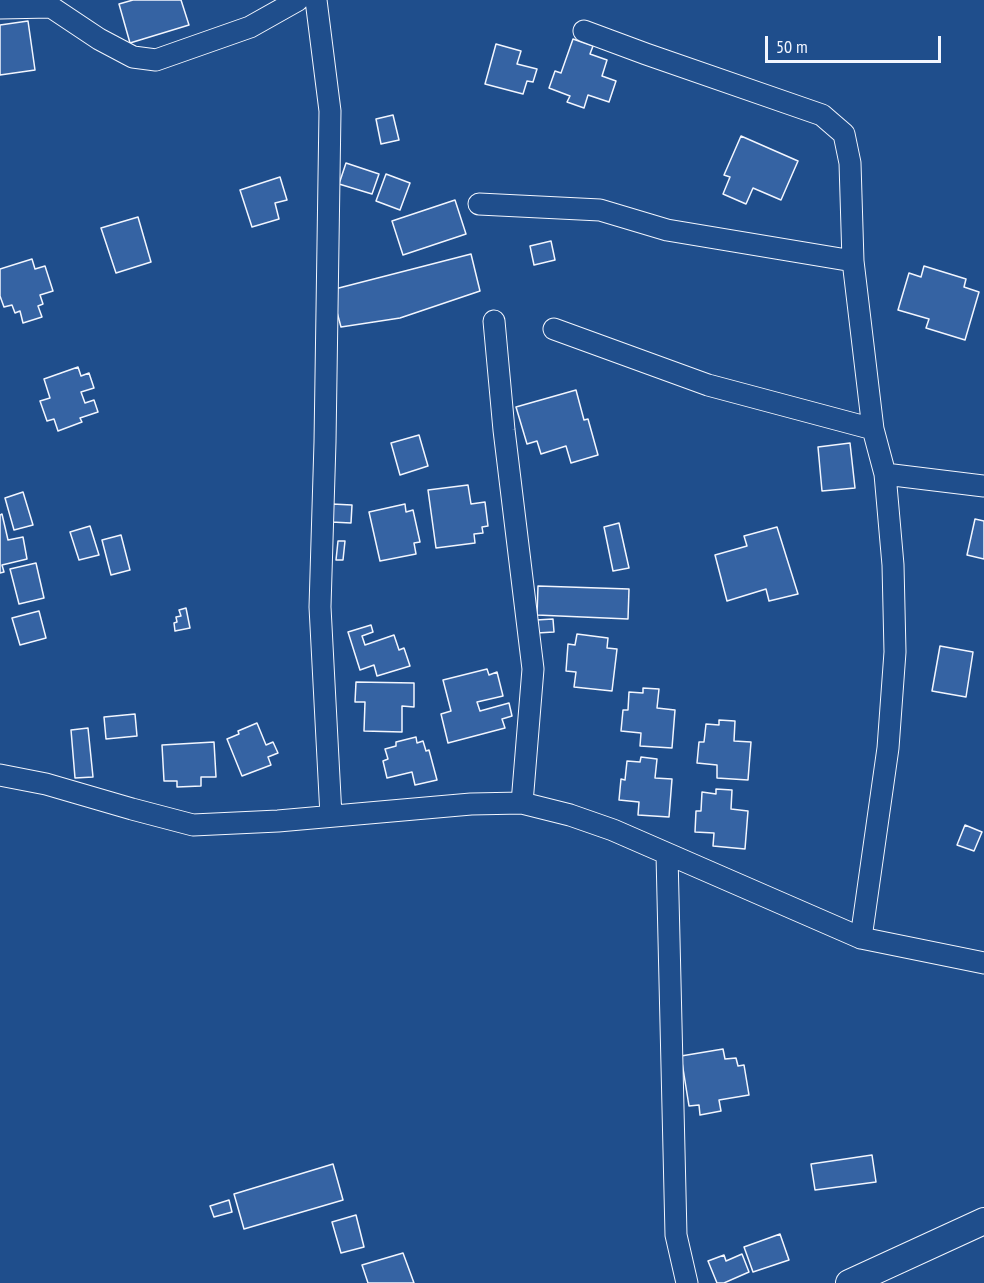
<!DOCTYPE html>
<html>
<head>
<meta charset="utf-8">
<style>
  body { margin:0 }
  #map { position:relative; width:984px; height:1283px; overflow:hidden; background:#1f4e8c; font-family:"PT Sans Narrow",sans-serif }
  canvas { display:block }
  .scale { position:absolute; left:765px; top:36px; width:176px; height:27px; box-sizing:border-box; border:3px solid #f2f6ff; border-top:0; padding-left:8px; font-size:18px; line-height:21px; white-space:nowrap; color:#f2f6ff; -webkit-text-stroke:4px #1f4e8c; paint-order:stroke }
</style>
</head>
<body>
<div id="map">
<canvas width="984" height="1283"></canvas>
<div class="scale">50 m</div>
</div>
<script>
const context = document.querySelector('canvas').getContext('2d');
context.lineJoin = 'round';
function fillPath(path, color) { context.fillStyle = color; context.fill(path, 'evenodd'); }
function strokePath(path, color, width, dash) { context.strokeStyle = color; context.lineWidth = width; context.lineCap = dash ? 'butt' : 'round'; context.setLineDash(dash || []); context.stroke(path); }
const building = new Path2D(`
  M 133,0 L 181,0 L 189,25 L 130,43 L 119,4 Z
  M 28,21 L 35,70 L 0,75 L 0,25 Z
  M 573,39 L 593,46 L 590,54 L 607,60 L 602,76 L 616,81 L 609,102 L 588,95 L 584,108 L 567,102 L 570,96 L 549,88 L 555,71 L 561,73 Z
  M 496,44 L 521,51 L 517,64 L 537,69 L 533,82 L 527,81 L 523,94 L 485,84 Z
  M 393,115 L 399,140 L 381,144 L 376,119 Z
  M 741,136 L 798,161 L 781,200 L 753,188 L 746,204 L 723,194 L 730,177 L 724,175 Z
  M 346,163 L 379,174 L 372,194 L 339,184 Z
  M 386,174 L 410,183 L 400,210 L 376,201 Z
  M 280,177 L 287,200 L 275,203 L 279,219 L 252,227 L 240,190 Z
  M 455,200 L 466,234 L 403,255 L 392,221 Z
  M 138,217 L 151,262 L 116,273 L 101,228 Z
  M 551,241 L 555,260 L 534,265 L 530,246 Z
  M 471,254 L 480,291 L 400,318 L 341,327 L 331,290 Z
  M 32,259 L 35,269 L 45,266 L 53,291 L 40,295 L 43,304 L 38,306 L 42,317 L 23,323 L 20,311 L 15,313 L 12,305 L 4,307 L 0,296 L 0,269 Z
  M 924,266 L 966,279 L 964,287 L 979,292 L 965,340 L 926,328 L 929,319 L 898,310 L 909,273 L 921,277 Z
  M 78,367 L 81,376 L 89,373 L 94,388 L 81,392 L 85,403 L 94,400 L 98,412 L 80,418 L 82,422 L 58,431 L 54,419 L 47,421 L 40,401 L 50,398 L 44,379 Z
  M 576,390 L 584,420 L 588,419 L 598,455 L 571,463 L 566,446 L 541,454 L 537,441 L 527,444 L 516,407 Z
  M 419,435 L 428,466 L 400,475 L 391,443 Z
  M 850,443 L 855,488 L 822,491 L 818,447 Z
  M 468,485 L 471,504 L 485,502 L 488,526 L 482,527 L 483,533 L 474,534 L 475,543 L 436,548 L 428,490 Z
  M 23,492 L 33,525 L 14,530 L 5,498 Z
  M 332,504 L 352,505 L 351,523 L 331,522 Z
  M 405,504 L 406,512 L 413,510 L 420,542 L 414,543 L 416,554 L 380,561 L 369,512 Z
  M 2,514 L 8,540 L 23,537 L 27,559 L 2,565 L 4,572 L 0,573 L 0,515 Z
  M 975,519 L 984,521 L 984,559 L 967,555 Z
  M 619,523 L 629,568 L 613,571 L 604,527 Z
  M 90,526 L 99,555 L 79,560 L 70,532 Z
  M 777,527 L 798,594 L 769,601 L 766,589 L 727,601 L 715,555 L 747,546 L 744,536 Z
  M 121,535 L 130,570 L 111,575 L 102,540 Z
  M 338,541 L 345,541 L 343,560 L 336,560 Z
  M 36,563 L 44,598 L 19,604 L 10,569 Z
  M 538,586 L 629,589 L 628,619 L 537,615 Z
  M 186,608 L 190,628 L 175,631 L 174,623 L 177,622 L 176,617 L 181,616 L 179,610 Z
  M 39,611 L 46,638 L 20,645 L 12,618 Z
  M 553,619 L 554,632 L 537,633 L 536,620 Z
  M 371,625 L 373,632 L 362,636 L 365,645 L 394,635 L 399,650 L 404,648 L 410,666 L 377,676 L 374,665 L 360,670 L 348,632 Z
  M 577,634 L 608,638 L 607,648 L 617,649 L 612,691 L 574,687 L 576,672 L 566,671 L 568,644 L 575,645 Z
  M 940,646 L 973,652 L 966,697 L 932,691 Z
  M 487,669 L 489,675 L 497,672 L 503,696 L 477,702 L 480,711 L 509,703 L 512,716 L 502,719 L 505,728 L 448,743 L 441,714 L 451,711 L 443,680 Z
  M 356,682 L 414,683 L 414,707 L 402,706 L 402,732 L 364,731 L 365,702 L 355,702 Z
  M 643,688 L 659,689 L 657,708 L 675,710 L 672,748 L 640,746 L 641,733 L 621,731 L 623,710 L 628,710 L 629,692 L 643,693 Z
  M 135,714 L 137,736 L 106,739 L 104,717 Z
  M 719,720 L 735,721 L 734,741 L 751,742 L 748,780 L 717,778 L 717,765 L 697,763 L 699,742 L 704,742 L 706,724 L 719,725 Z
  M 257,723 L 266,745 L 273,742 L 278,753 L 268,757 L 271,765 L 242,776 L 227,739 L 239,734 L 238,731 Z
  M 88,728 L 93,777 L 75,778 L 71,730 Z
  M 416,737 L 417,743 L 423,741 L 426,751 L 429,750 L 437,780 L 415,785 L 412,772 L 387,778 L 383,761 L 388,759 L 385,749 L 396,746 L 396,742 Z
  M 214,742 L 216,777 L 201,777 L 201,786 L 177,787 L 177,781 L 164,781 L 162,745 Z
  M 641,757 L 657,759 L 655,778 L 672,779 L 669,817 L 638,815 L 639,802 L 619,800 L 621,779 L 625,780 L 627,761 L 640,762 Z
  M 716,789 L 732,790 L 731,809 L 748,811 L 745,849 L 713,846 L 714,833 L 695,832 L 696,811 L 701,811 L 702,792 L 716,794 Z
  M 965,825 L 982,832 L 974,851 L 957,845 Z
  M 723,1049 L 725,1059 L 736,1058 L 738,1066 L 744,1065 L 749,1095 L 719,1100 L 721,1111 L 700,1115 L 699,1105 L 689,1106 L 681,1056 Z
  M 872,1155 L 876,1182 L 815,1190 L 811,1164 Z
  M 333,1164 L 343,1200 L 244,1229 L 234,1194 Z
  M 229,1200 L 232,1212 L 214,1217 L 210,1206 Z
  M 356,1215 L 364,1247 L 341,1253 L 332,1222 Z
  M 780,1234 L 789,1260 L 753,1272 L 744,1247 Z
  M 403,1253 L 414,1283 L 368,1283 L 362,1265 Z
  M 742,1254 L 749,1272 L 724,1283 L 717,1283 L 708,1261 L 724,1255 L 726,1261 Z`);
fillPath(building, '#3563a3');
strokePath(building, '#f2f6ff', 1.5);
const minor = new Path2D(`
  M 316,0 L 330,111 L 325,442 L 320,607 L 331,816
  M 0,8 L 51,7 L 99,39 L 133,57 L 156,60 L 250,27 L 298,0
  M 584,31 L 646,54 L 822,115 L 844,134 L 850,163 L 853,261 L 873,429 L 885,474 L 893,565 L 895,652 L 888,748 L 861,938
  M 479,204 L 600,210 L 667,230 L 853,261
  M 494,321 L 504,430 L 533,669 L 522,803
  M 554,329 L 708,385 L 873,429
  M 885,474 L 984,486
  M 0,775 L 46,784 L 132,809 L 193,825 L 278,821 L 471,804 L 522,803 L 570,815 L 613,830 L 861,938 L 984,963
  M 667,855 L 676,1235 L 687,1283`);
const tertiary = new Path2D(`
  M 849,1283 L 984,1221`);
strokePath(minor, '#f2f6ff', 23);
strokePath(tertiary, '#f2f6ff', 28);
strokePath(minor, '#1f4e8c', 21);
strokePath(tertiary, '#1f4e8c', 26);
</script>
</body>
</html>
